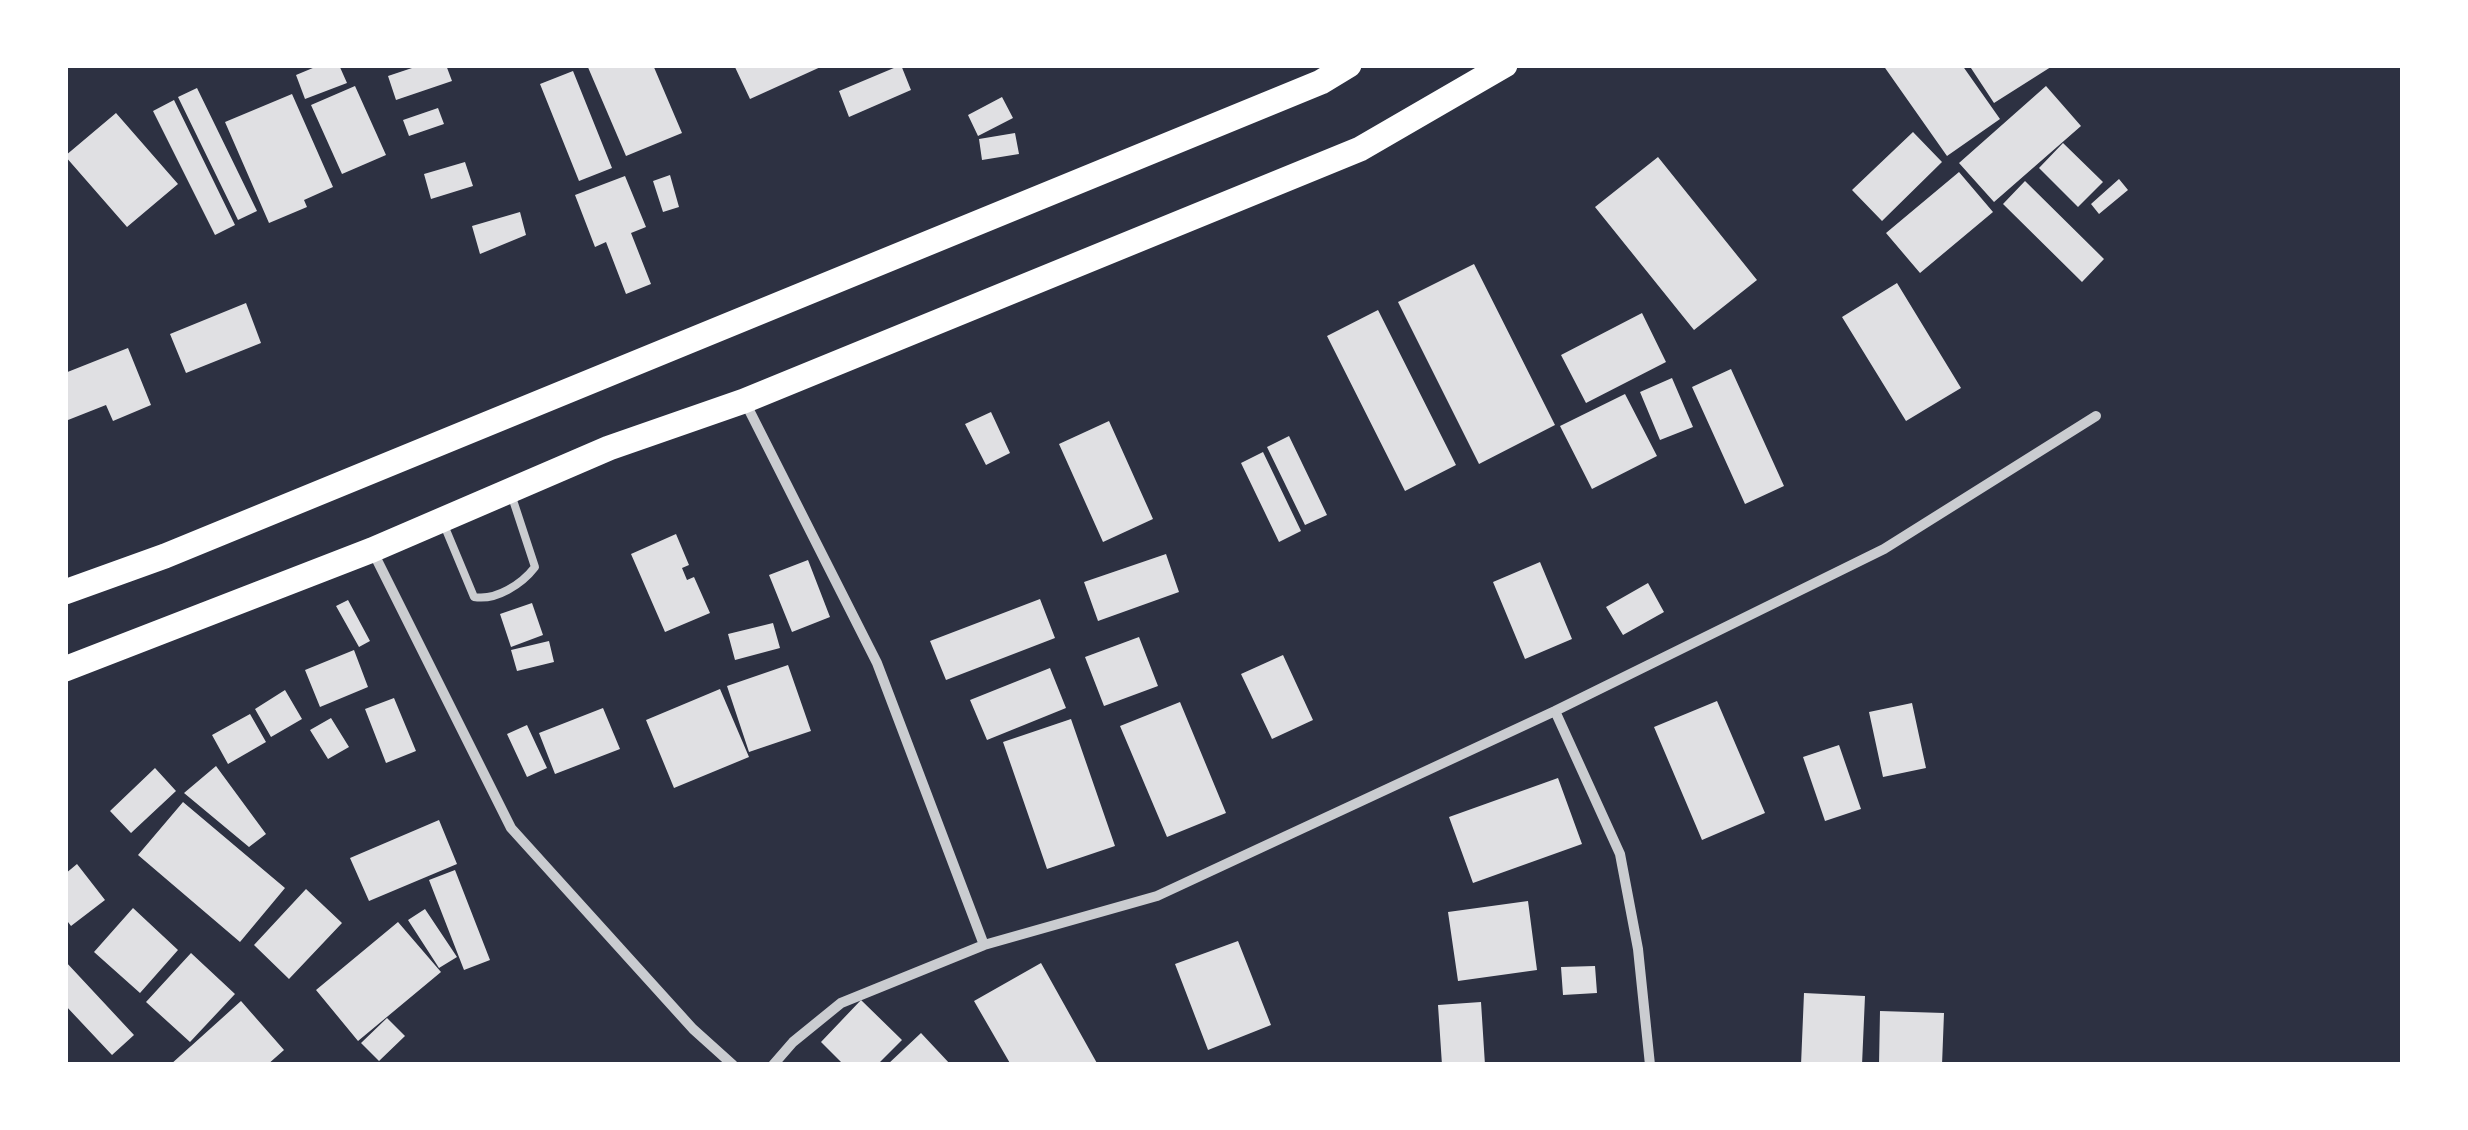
<!DOCTYPE html>
<html>
<head>
<meta charset="utf-8">
<style>
  body { margin:0 }
  #map { position:relative; width:2468px; height:1130px; overflow:hidden; background:#2d3142; font-family:Quicksand,sans-serif }
  canvas { display:block }
  .frame { position:absolute; inset:0; border:68px solid #fff; pointer-events:none }
</style>
</head>
<body>
<div id="map">
<canvas width="2468" height="1130"></canvas>
<div class="frame"></div>
</div>
<script>
const context = document.querySelector('canvas').getContext('2d');
context.lineJoin = 'round';
function fillPath(path, color) { context.fillStyle = color; context.fill(path, 'evenodd'); }
function strokePath(path, color, width, dash) { context.strokeStyle = color; context.lineWidth = width; context.lineCap = dash ? 'butt' : 'round'; context.setLineDash(dash || []); context.stroke(path); }
fillPath(new Path2D(`
  M 320,65 L 339,65 L 347,83 L 305,99 L 296,75 Z
  M 421,65 L 446,65 L 452,81 L 396,100 L 388,76 Z
  M 587,65 L 653,65 L 682,133 L 626,156 Z
  M 734,65 L 825,65 L 750,99 Z
  M 901,65 L 911,90 L 849,117 L 839,91 Z
  M 1883,65 L 1962,65 L 2000,119 L 1947,156 Z
  M 1969,65 L 2054,65 L 1994,103 Z
  M 573,71 L 612,168 L 579,181 L 540,84 Z
  M 355,86 L 386,155 L 342,174 L 311,105 Z
  M 2046,86 L 2081,126 L 1994,202 L 1959,163 Z
  M 197,88 L 257,211 L 238,220 L 178,97 Z
  M 292,94 L 333,187 L 304,200 L 307,207 L 269,223 L 225,122 Z
  M 1002,97 L 1013,118 L 978,136 L 968,115 Z
  M 174,100 L 235,225 L 215,235 L 153,111 Z
  M 438,108 L 444,124 L 409,136 L 403,120 Z
  M 116,113 L 178,184 L 127,227 L 65,156 Z
  M 1913,132 L 1942,162 L 1882,221 L 1852,190 Z
  M 1015,133 L 1019,154 L 982,160 L 979,139 Z
  M 2063,143 L 2103,182 L 2078,207 L 2039,168 Z
  M 1658,157 L 1757,280 L 1694,330 L 1595,207 Z
  M 465,162 L 473,186 L 431,199 L 424,174 Z
  M 1959,172 L 1993,212 L 1920,273 L 1886,233 Z
  M 670,175 L 679,207 L 663,212 L 653,181 Z
  M 625,176 L 646,227 L 631,233 L 651,284 L 626,294 L 606,242 L 595,247 L 575,195 Z
  M 2119,179 L 2128,190 L 2099,214 L 2091,204 Z
  M 2025,181 L 2104,259 L 2082,282 L 2003,204 Z
  M 520,212 L 526,235 L 480,254 L 472,226 Z
  M 1474,264 L 1555,425 L 1479,464 L 1398,302 Z
  M 1897,283 L 1961,388 L 1906,421 L 1842,317 Z
  M 246,303 L 261,343 L 186,373 L 170,334 Z
  M 1378,310 L 1456,465 L 1405,491 L 1327,336 Z
  M 1642,313 L 1666,362 L 1586,403 L 1561,355 Z
  M 128,348 L 151,405 L 113,421 L 106,405 L 68,420 L 65,373 Z
  M 1731,369 L 1784,486 L 1745,504 L 1692,387 Z
  M 1672,378 L 1693,427 L 1660,440 L 1640,392 Z
  M 1625,394 L 1657,456 L 1592,489 L 1560,426 Z
  M 991,412 L 1010,453 L 986,465 L 965,424 Z
  M 1109,421 L 1153,519 L 1103,542 L 1059,444 Z
  M 1289,436 L 1327,515 L 1305,525 L 1267,447 Z
  M 1263,452 L 1301,531 L 1279,542 L 1241,463 Z
  M 676,534 L 689,565 L 682,568 L 687,580 L 694,577 L 710,613 L 665,632 L 631,554 Z
  M 1166,554 L 1179,592 L 1098,621 L 1084,582 Z
  M 808,560 L 830,617 L 792,632 L 769,575 Z
  M 1540,562 L 1572,639 L 1525,659 L 1493,582 Z
  M 1648,583 L 1664,612 L 1623,635 L 1606,607 Z
  M 1040,599 L 1055,638 L 946,680 L 930,641 Z
  M 348,600 L 370,641 L 359,647 L 336,606 Z
  M 532,603 L 543,635 L 511,647 L 500,614 Z
  M 773,623 L 780,648 L 735,660 L 728,634 Z
  M 1139,637 L 1158,686 L 1104,706 L 1085,657 Z
  M 549,641 L 554,662 L 517,671 L 511,650 Z
  M 354,650 L 368,687 L 320,707 L 305,670 Z
  M 1283,655 L 1313,720 L 1272,739 L 1241,674 Z
  M 788,665 L 811,731 L 749,752 L 727,686 Z
  M 1050,668 L 1066,708 L 987,740 L 970,700 Z
  M 720,689 L 749,757 L 674,788 L 646,720 Z
  M 285,690 L 302,719 L 271,737 L 255,709 Z
  M 394,698 L 416,751 L 386,763 L 365,709 Z
  M 1717,701 L 1765,813 L 1702,840 L 1654,727 Z
  M 1180,702 L 1226,813 L 1167,837 L 1120,726 Z
  M 1912,703 L 1926,768 L 1883,777 L 1869,712 Z
  M 603,708 L 620,749 L 555,774 L 539,733 Z
  M 250,714 L 266,742 L 228,764 L 212,735 Z
  M 331,718 L 349,747 L 328,759 L 310,730 Z
  M 1071,719 L 1115,846 L 1047,869 L 1003,742 Z
  M 527,725 L 547,768 L 527,777 L 507,734 Z
  M 1839,745 L 1861,809 L 1825,821 L 1803,757 Z
  M 216,766 L 266,834 L 249,847 L 184,793 Z
  M 155,768 L 176,791 L 131,833 L 110,811 Z
  M 1558,778 L 1582,844 L 1473,883 L 1449,817 Z
  M 183,802 L 285,888 L 240,942 L 138,855 Z
  M 439,820 L 457,864 L 369,901 L 350,858 Z
  M 77,864 L 105,900 L 71,926 L 65,918 L 65,874 Z
  M 455,870 L 490,960 L 464,970 L 429,880 Z
  M 306,889 L 342,923 L 289,979 L 254,945 Z
  M 1528,901 L 1537,970 L 1458,981 L 1448,912 Z
  M 133,908 L 178,950 L 140,993 L 94,952 Z
  M 425,909 L 457,957 L 439,968 L 408,920 Z
  M 398,922 L 441,972 L 358,1041 L 316,990 Z
  M 1238,941 L 1271,1025 L 1208,1050 L 1175,964 Z
  M 191,953 L 235,994 L 190,1042 L 146,1002 Z
  M 65,961 L 134,1035 L 112,1055 L 65,1005 Z
  M 1041,963 L 1098,1065 L 1011,1065 L 974,1001 Z
  M 1595,966 L 1597,993 L 1563,995 L 1561,967 Z
  M 1804,993 L 1865,996 L 1862,1065 L 1801,1065 Z
  M 861,1000 L 902,1040 L 877,1065 L 844,1065 L 821,1042 Z
  M 241,1001 L 284,1050 L 267,1065 L 170,1065 Z
  M 1481,1002 L 1485,1065 L 1442,1065 L 1438,1005 Z
  M 1880,1011 L 1944,1013 L 1942,1065 L 1879,1065 Z
  M 387,1018 L 405,1036 L 379,1061 L 361,1043 Z
  M 921,1033 L 951,1065 L 887,1065 Z`), '#e0e0e3');
strokePath(new Path2D(`
  M 444,525 L 474,597 C 496,601 522,584 535,567 L 511,494`), '#caccd0', 8);
strokePath(new Path2D(`
  M 745,402 L 877,663 L 984,945
  M 373,552 L 511,828 L 693,1029 L 733,1065
  M 1555,711 L 1620,854 L 1638,949 L 1650,1065
  M 773,1065 L 793,1042 L 841,1003 L 984,945 L 1157,896 L 1555,711 L 1884,549 L 2096,416`), '#caccd0', 10);
strokePath(new Path2D(`
  M 65,592 L 165,556 L 1321,82 L 1349,65
  M 65,669 L 372,550 L 609,448 L 744,401 L 1360,149 L 1505,65`), '#fff', 25);
</script>
</body>
</html>
